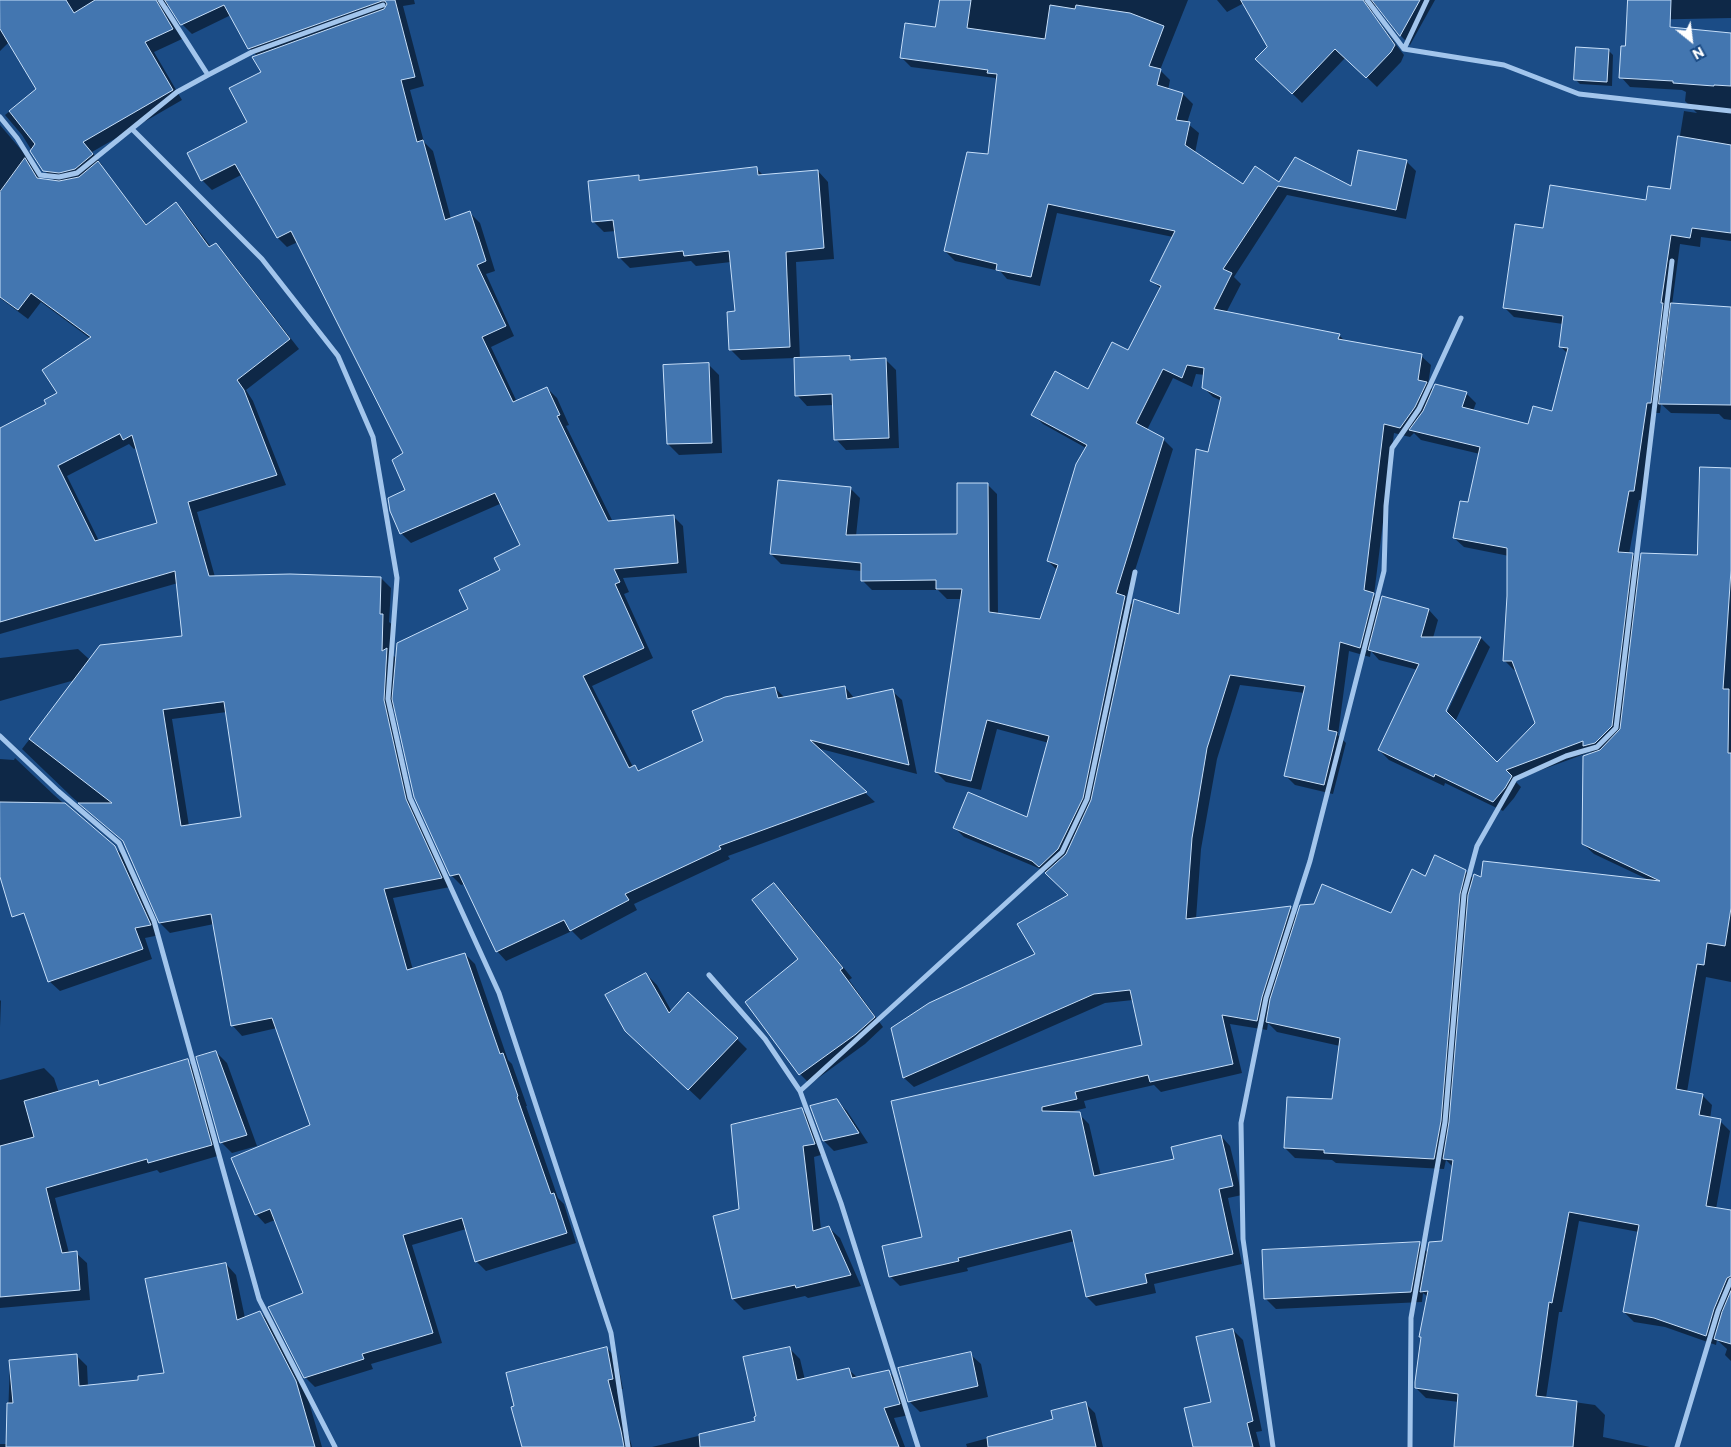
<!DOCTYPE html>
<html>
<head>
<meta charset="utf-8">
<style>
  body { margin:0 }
  #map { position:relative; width:1731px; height:1447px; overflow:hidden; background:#1b4c86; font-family:Commissioner,sans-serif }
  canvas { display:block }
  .north { position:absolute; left:1666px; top:15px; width:50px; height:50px; -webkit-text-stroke:4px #1b4c86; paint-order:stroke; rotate:151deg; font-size:14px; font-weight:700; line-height:20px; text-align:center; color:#fff }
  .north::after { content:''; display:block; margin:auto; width:18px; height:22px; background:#fff; clip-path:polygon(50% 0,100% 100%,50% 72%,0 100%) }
</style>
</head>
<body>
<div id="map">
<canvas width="1731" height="1447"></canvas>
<div class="north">N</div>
</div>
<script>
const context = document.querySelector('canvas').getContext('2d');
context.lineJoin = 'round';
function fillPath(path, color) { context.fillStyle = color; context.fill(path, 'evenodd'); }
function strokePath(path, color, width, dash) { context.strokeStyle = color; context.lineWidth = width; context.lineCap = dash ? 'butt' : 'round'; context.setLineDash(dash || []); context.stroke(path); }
fillPath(new Path2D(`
  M 0,0 L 414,0 L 415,4 L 403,6 L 424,86 L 410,90 L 424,142 L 433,151 L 451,219 L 470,213 L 480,223 L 495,271 L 486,274 L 514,336 L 491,347 L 517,402 L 547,388 L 557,398 L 569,425 L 566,426 L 613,522 L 674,517 L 683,526 L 687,573 L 623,578 L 629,592 L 624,594 L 653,658 L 592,686 L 633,767 L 635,766 L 640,771 L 705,741 L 775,688 L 785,698 L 845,687 L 855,699 L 892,691 L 902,700 L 917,774 L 817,748 L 875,802 L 728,856 L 730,859 L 634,904 L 637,910 L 581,940 L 572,931 L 506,961 L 497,951 L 465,884 L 461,885 L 451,875 L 394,702 L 393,711 L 415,810 L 450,887 L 393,898 L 413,970 L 465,954 L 475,964 L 508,1060 L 512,1064 L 527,1106 L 526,1106 L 558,1198 L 564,1204 L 576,1243 L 486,1271 L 476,1261 L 466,1229 L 412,1245 L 442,1343 L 371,1364 L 373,1369 L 315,1387 L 305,1377 L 305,1293 L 275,1220 L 265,1224 L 256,1214 L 312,1125 L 277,1028 L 242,1036 L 233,1026 L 214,924 L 170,933 L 160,923 L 124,842 L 72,797 L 22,749 L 75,680 L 0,701 L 0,658 L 78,649 L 90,660 L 183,637 L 178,583 L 0,634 L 0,430 L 48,405 L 59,393 L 91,339 L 41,302 L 28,319 L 0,298 L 0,125 L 23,152 L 41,181 L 56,182 L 44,170 L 22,135 L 5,115 L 38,88 L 9,42 L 0,51 ZM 168,5 L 170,6 L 182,24 L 192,34 L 231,15 L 249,48 L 257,56 L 262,72 L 249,122 L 202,180 L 212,190 L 243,174 L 278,238 L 287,247 L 298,242 L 404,454 L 406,491 L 401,533 L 411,543 L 502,503 L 522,545 L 469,609 L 397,659 L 391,653 L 393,625 L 389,622 L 391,588 L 381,578 L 215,577 L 197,512 L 286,485 L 253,401 L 246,390 L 299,349 L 226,255 L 216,245 L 211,247 L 186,214 L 176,204 L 147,225 L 101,166 L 102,165 L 92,152 L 182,100 L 154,52 L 182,39 L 165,9 ZM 129,444 L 134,449 L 136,448 L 158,524 L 99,541 L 67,476 ZM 227,712 L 242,818 L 189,826 L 172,719 Z
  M 941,0 L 1188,0 L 1160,70 L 1170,80 L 1168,90 L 1183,94 L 1193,104 L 1187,123 L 1199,133 L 1195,153 L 1244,186 L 1280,184 L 1351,187 L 1406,161 L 1416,171 L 1406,219 L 1287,195 L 1234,277 L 1241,284 L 1226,313 L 1339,335 L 1346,342 L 1421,356 L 1431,365 L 1428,385 L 1434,391 L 1466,393 L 1476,403 L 1473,411 L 1529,425 L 1553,412 L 1568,354 L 1560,346 L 1563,324 L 1514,317 L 1505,308 L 1544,229 L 1647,202 L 1671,191 L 1684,111 L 1697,113 L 1685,101 L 1686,92 L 1682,90 L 1630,87 L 1621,77 L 1731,48 L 1731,241 L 1701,237 L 1700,247 L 1680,244 L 1672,305 L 1731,308 L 1731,420 L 1724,419 L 1719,414 L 1671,413 L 1661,404 L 1660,413 L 1656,413 L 1644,500 L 1639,500 L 1629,554 L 1632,554 L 1641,563 L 1698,556 L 1731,469 L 1731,982 L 1706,977 L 1687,1092 L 1702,1095 L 1712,1105 L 1710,1119 L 1720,1121 L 1730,1131 L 1716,1209 L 1731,1211 L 1731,1361 L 1725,1355 L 1727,1349 L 1717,1340 L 1716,1345 L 1665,1327 L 1634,1322 L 1624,1312 L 1639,1232 L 1579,1221 L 1562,1312 L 1559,1312 L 1546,1398 L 1595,1405 L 1605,1415 L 1603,1437 L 1650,1447 L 1455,1447 L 1459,1402 L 1426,1398 L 1416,1388 L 1428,1297 L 1423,1293 L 1422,1302 L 1276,1309 L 1265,1298 L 1419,1244 L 1428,1253 L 1443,1243 L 1454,1168 L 1446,1160 L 1444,1169 L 1336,1163 L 1332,1160 L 1295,1158 L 1285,1148 L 1333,1100 L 1340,1046 L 1277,1032 L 1268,1023 L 1267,1030 L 1230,1024 L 1242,1073 L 1161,1092 L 1154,1085 L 1084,1101 L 1086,1108 L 1069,1112 L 1079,1114 L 1089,1124 L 1101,1176 L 1175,1160 L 1221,1136 L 1230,1146 L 1242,1195 L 1228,1198 L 1242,1264 L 1154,1284 L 1156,1293 L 1096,1306 L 1087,1297 L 1075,1241 L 967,1268 L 968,1271 L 900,1286 L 890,1276 L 923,1238 L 893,1102 L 1143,1046 L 1133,1000 L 1105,1003 L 914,1087 L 904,1078 L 892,1028 L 1036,955 L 1069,895 L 1043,870 L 964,837 L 954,827 L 1028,819 L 1049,743 L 997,729 L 981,790 L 946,782 L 936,772 L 962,599 L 947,599 L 938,590 L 872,590 L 862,580 L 862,571 L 781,564 L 771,554 L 850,488 L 860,498 L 856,536 L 958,536 L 987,484 L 997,494 L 998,615 L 1040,620 L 1057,570 L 1048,561 L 1086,448 L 1043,424 L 1033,414 L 1089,391 L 1129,351 L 1161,289 L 1152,281 L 1173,237 L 1057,213 L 1040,286 L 1007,279 L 1000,271 L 955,261 L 945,251 L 989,155 L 997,81 L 995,78 L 911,67 L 901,57 L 937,28 ZM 1196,374 L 1205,375 L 1203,387 L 1213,397 L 1222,401 L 1209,453 L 1180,616 L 1134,606 L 1126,599 L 1173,449 L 1163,439 L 1147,430 L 1173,378 L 1192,387 ZM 1394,433 L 1410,437 L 1414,433 L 1421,440 L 1480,454 L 1469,504 L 1454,538 L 1464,547 L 1509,556 L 1509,596 L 1504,660 L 1514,670 L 1517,670 L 1536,723 L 1497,763 L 1455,722 L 1490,647 L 1481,638 L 1433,638 L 1438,620 L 1429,610 L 1382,603 L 1374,595 ZM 1476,646 L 1478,646 L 1445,717 L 1442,716 ZM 1349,651 L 1370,657 L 1371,651 L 1379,660 L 1418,670 L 1379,750 L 1389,760 L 1444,786 L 1445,783 L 1503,811 L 1514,798 L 1521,787 L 1514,780 L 1590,752 L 1593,754 L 1583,844 L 1594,854 L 1651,881 L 1474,879 L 1465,871 L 1425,877 L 1391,914 L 1298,916 L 1290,908 L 1196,919 L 1201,849 L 1217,759 L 1240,685 L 1305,693 L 1285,775 L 1295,785 L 1333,794 L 1346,743 L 1338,735 Z
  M 1217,0 L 1435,0 L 1410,45 L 1401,36 L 1378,5 L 1372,8 L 1373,14 L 1404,55 L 1401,62 L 1377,87 L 1346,57 L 1302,103 L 1257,59 L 1268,47 L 1244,3 L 1227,12 Z
  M 1629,0 L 1731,0 L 1731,18 L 1638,20 Z
  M 1608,50 L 1613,55 L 1612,86 L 1580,84 L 1575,79 Z
  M 757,169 L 764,176 L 818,171 L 828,182 L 834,259 L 796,262 L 800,359 L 850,357 L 854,361 L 885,359 L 896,370 L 899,448 L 846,450 L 836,439 L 834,405 L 807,406 L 797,395 L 795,358 L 741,360 L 730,349 L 736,312 L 731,262 L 696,266 L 691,261 L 630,268 L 619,257 L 616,231 L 604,232 L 593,221 L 638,177 L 643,181 ZM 620,218 L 620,220 L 601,222 L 601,220 Z
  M 708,364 L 719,375 L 722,453 L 679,455 L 668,444 Z
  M 15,758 L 54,795 L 125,857 L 160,935 L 145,938 L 152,959 L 60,991 L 49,981 L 0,842 L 0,759 L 14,760 Z
  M 774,884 L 784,894 L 852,978 L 849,980 L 883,1027 L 865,1044 L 810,1084 L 800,1074 L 746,1002 L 800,959 Z
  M 646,974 L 657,985 L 672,1012 L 737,1039 L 747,1049 L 700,1100 L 637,1041 Z
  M 0,1000 L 1,1001 L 0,1027 Z
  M 216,1052 L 227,1063 L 257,1146 L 232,1153 L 221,1142 Z
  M 187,1061 L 198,1071 L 221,1155 L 160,1173 L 157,1170 L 55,1198 L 69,1253 L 76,1253 L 87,1263 L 90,1300 L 0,1308 L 0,1080 L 44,1068 L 54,1078 L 59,1093 L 97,1082 L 101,1086 Z
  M 837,1101 L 847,1111 L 868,1143 L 834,1151 L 824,1141 L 812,1107 Z
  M 801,1109 L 812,1120 L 824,1154 L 814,1157 L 821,1230 L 829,1228 L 840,1238 L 861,1286 L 808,1298 L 805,1296 L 744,1310 L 733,1299 L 741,1210 Z
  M 226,1264 L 236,1275 L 245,1318 L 260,1312 L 270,1323 L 306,1392 L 322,1447 L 0,1447 L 0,1444 L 7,1444 L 10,1361 L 76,1355 L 87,1366 L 88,1386 L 140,1382 L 165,1375 Z
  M 1233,1330 L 1243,1340 L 1262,1431 L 1256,1432 L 1260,1447 L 1194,1447 L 1212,1403 Z
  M 607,1348 L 617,1359 L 623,1389 L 617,1391 L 632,1447 L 523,1447 Z
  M 789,1348 L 800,1359 L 805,1380 L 849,1370 L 858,1378 L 889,1372 L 899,1382 L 910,1415 L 894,1418 L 905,1447 L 652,1447 L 757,1422 Z
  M 970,1354 L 981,1364 L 988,1397 L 920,1412 L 910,1402 L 899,1369 Z
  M 1086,1404 L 1095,1413 L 1103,1447 L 967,1447 L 966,1444 L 1055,1420 Z`), '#0007');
const building = new Path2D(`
  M 0,0 L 66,0 L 74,13 L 95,0 L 156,0 L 173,29 L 145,42 L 173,90 L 83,142 L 93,154 L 75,169 L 59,173 L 43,171 L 30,151 L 35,144 L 9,111 L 36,89 L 0,29 Z
  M 165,0 L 395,0 L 415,77 L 401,80 L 417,142 L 423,140 L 445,220 L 470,211 L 486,261 L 477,265 L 506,326 L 482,337 L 513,402 L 547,387 L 560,415 L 557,416 L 608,521 L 674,515 L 678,563 L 614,569 L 620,582 L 615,584 L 644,648 L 583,676 L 629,768 L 635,765 L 638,771 L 703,741 L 692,711 L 725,697 L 775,687 L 778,698 L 845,686 L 847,699 L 893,689 L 909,765 L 810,740 L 867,792 L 719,846 L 721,849 L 625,894 L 629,900 L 570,931 L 564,920 L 496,952 L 459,874 L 450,876 L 414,797 L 392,699 L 397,643 L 468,609 L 459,590 L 500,570 L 494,558 L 520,545 L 495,493 L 400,534 L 390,511 L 388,498 L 405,490 L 392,460 L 403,453 L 291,231 L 277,238 L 235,164 L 201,181 L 187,153 L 247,122 L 229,88 L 261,72 L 252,57 L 384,9 L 387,4 L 385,1 L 382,1 L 248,49 L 224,5 L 181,25 Z
  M 940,0 L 971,0 L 967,28 L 1045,39 L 1050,5 L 1075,9 L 1076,5 L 1130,13 L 1164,26 L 1149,66 L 1161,69 L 1157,85 L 1183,93 L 1176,120 L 1190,122 L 1185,145 L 1243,184 L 1255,166 L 1279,182 L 1295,157 L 1351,186 L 1358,150 L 1407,160 L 1396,210 L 1278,186 L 1223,269 L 1232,273 L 1214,309 L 1340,334 L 1338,339 L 1422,354 L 1418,380 L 1427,382 L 1415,407 L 1400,428 L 1384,424 L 1364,590 L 1374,593 L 1360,648 L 1340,642 L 1328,730 L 1337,732 L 1324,785 L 1284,776 L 1305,686 L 1230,675 L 1207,748 L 1192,838 L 1186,919 L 1291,906 L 1262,997 L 1257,1021 L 1222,1015 L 1233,1064 L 1150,1082 L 1148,1075 L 1075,1092 L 1077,1099 L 1042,1107 L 1042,1111 L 1080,1112 L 1094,1176 L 1174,1159 L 1171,1147 L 1221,1135 L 1233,1186 L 1219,1189 L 1233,1254 L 1145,1274 L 1147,1283 L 1086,1297 L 1071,1230 L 958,1258 L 959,1261 L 889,1277 L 882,1246 L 922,1237 L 891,1101 L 1142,1045 L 1130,990 L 1094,994 L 903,1078 L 891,1028 L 929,1003 L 1035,954 L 1017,924 L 1068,895 L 1045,873 L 1066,854 L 1091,800 L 1134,599 L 1179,614 L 1196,449 L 1208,452 L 1221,397 L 1202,388 L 1204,368 L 1187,365 L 1182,378 L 1163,369 L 1136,423 L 1164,438 L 1116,593 L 1125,596 L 1083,798 L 1058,849 L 1039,867 L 1032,861 L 953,828 L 968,792 L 1027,817 L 1049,736 L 987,720 L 971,781 L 935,772 L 962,589 L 936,589 L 936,580 L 861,581 L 861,563 L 770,554 L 778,480 L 851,487 L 846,535 L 957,534 L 957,483 L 988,483 L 989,612 L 1040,619 L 1058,565 L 1047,561 L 1076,464 L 1087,445 L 1031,415 L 1055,371 L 1088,389 L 1112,342 L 1128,350 L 1161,286 L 1150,281 L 1175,231 L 1048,204 L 1031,277 L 996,270 L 997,264 L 944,251 L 967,152 L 988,154 L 997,74 L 987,73 L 988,70 L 900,58 L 905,23 L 935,27 Z
  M 1241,0 L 1363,0 L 1395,45 L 1391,52 L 1366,78 L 1335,49 L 1292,94 L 1255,59 L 1267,47 Z
  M 1372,0 L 1420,0 L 1400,36 Z
  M 1628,0 L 1671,0 L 1670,27 L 1731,33 L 1731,86 L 1714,85 L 1714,86 L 1673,83 L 1673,81 L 1619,78 L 1621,46 L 1625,46 Z
  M 1576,47 L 1609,49 L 1607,82 L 1574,80 Z
  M 1678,136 L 1731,145 L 1731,233 L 1692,228 L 1690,238 L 1671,235 L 1661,303 L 1663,303 L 1651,403 L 1647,403 L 1634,491 L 1629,491 L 1618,552 L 1633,553 L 1612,726 L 1595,743 L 1583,746 L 1583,741 L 1506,770 L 1512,776 L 1505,788 L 1493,802 L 1435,774 L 1434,777 L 1378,750 L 1419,664 L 1368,650 L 1382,596 L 1429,609 L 1421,637 L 1481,637 L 1446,711 L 1497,762 L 1535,723 L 1512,661 L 1503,661 L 1507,596 L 1507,548 L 1453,538 L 1460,501 L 1468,502 L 1480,447 L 1409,430 L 1423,411 L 1435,384 L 1467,392 L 1462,407 L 1528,424 L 1533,406 L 1552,411 L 1568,348 L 1559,347 L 1563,316 L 1503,308 L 1515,224 L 1543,228 L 1550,185 L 1646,200 L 1648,186 L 1670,189 Z
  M 25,158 L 37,178 L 59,181 L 79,177 L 98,161 L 146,225 L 176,202 L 209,247 L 216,243 L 290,339 L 237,380 L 244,390 L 277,475 L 188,502 L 209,576 L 290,574 L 381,577 L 380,614 L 383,614 L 382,651 L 387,648 L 384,700 L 406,799 L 442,878 L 384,889 L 407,970 L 465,953 L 500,1054 L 503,1053 L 518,1096 L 517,1097 L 551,1194 L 554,1193 L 567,1233 L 475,1262 L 462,1218 L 403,1235 L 433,1333 L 362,1354 L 364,1359 L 304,1378 L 268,1307 L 303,1293 L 270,1209 L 255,1215 L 231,1158 L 310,1125 L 272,1018 L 231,1026 L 211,914 L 159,923 L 123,841 L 78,803 L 112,803 L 29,739 L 100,645 L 182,636 L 175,571 L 0,622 L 0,428 L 46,404 L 44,400 L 57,393 L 42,370 L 91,337 L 31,293 L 18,310 L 0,297 L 0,192 ZM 120,434 L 123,440 L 132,435 L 157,523 L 95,541 L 58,466 ZM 224,702 L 241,817 L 181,826 L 163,710 Z
  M 757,167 L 758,175 L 818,170 L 824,248 L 786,252 L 790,347 L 729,350 L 727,312 L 735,311 L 729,251 L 684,256 L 683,251 L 618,258 L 613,220 L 592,222 L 588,181 L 639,175 L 639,180 Z
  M 1671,303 L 1731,307 L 1731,405 L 1659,404 Z
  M 850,356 L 850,360 L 886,358 L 889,438 L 834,440 L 832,394 L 795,396 L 794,358 Z
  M 709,363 L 712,443 L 667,444 L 663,365 Z
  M 1700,467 L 1731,468 L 1731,570 L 1723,689 L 1729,689 L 1728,753 L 1731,753 L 1731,908 L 1725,946 L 1707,943 L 1704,965 L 1697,964 L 1676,1089 L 1703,1094 L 1699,1115 L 1721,1119 L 1706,1206 L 1731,1210 L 1731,1276 L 1727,1278 L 1714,1309 L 1706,1336 L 1654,1318 L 1623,1312 L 1639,1225 L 1569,1212 L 1552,1303 L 1549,1302 L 1536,1396 L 1577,1401 L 1573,1447 L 1454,1447 L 1458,1394 L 1415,1388 L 1415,1382 L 1421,1337 L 1419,1337 L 1428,1291 L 1420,1292 L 1429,1242 L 1442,1241 L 1453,1160 L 1443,1159 L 1449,1122 L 1468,895 L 1474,874 L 1481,877 L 1483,861 L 1660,881 L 1582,844 L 1583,756 L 1600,750 L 1620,729 L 1641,553 L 1697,555 Z
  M 0,802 L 65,803 L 115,846 L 151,925 L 135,928 L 143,949 L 48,982 L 24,913 L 12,917 L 0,877 Z
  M 1435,855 L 1466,870 L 1460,894 L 1441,1121 L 1434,1159 L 1324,1153 L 1324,1150 L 1284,1148 L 1287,1097 L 1332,1099 L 1340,1038 L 1266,1022 L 1270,999 L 1300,905 L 1314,904 L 1322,884 L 1391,913 L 1412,869 L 1425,876 Z
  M 774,883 L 843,968 L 840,970 L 875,1017 L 856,1034 L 799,1075 L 745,1002 L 798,959 L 752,900 Z
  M 646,973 L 669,1013 L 688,992 L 738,1038 L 688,1090 L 625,1031 L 605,995 Z
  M 216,1051 L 247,1135 L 220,1143 L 196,1057 Z
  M 188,1059 L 212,1145 L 148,1163 L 147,1159 L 46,1188 L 62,1253 L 77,1251 L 80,1290 L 0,1297 L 0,1146 L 34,1137 L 24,1101 L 98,1080 L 99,1085 Z
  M 837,1099 L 859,1133 L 823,1141 L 810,1106 Z
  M 802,1108 L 815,1144 L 803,1146 L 813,1231 L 829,1226 L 851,1275 L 796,1288 L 795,1285 L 732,1299 L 713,1216 L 739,1209 L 731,1125 Z
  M 1420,1242 L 1411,1292 L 1264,1299 L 1262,1250 Z
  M 226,1263 L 237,1320 L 260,1311 L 296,1381 L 315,1447 L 6,1447 L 7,1403 L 13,1403 L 9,1360 L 77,1354 L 79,1386 L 138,1380 L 138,1376 L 164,1373 L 145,1279 Z
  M 1731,1291 L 1731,1344 L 1714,1339 L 1722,1312 Z
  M 1233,1329 L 1253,1421 L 1247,1423 L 1253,1447 L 1193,1447 L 1184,1408 L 1211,1402 L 1196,1337 Z
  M 607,1347 L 613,1379 L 608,1380 L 621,1431 L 624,1447 L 522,1447 L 511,1407 L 514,1406 L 506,1373 Z
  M 790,1347 L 797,1380 L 849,1368 L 852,1378 L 889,1370 L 900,1404 L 884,1408 L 899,1447 L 700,1447 L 699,1434 L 755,1421 L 754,1417 L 756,1416 L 743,1357 Z
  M 971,1352 L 978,1386 L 908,1402 L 898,1368 Z
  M 1086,1402 L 1096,1447 L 988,1447 L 987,1437 L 1053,1419 L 1051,1411 Z`);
fillPath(building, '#4376b0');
strokePath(building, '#c7dff9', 1);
strokePath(new Path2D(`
  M 160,0 L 208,75
  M 1367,0 L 1404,49 L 1504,65 L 1579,94 L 1731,111
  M 1404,49 L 1427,0
  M 0,117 L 17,138 L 40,175 L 59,177 L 77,173 L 177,92 L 208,75 L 252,52 L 383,5
  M 132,129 L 262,259 L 338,356 L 373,437 L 397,578 L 388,699 L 410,798 L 499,993 L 611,1333 L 628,1447
  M 0,736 L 58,791 L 119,843 L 154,921 L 259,1299 L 335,1447
  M 709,975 L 765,1039 L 800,1091 L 841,1203 L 918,1447
  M 800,1091 L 1062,852 L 1087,799 L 1135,572
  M 1273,1447 L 1243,1239 L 1241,1123 L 1266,998 L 1310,861 L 1384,571 L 1386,506 L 1392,448 L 1419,409 L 1461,318
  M 1410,1447 L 1411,1318 L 1445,1122 L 1464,894 L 1477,846 L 1515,779 L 1566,756 L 1597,747 L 1616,728 L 1672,261
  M 1677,1447 L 1718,1311 L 1731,1280`), '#a2c5ec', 5);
</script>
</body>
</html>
